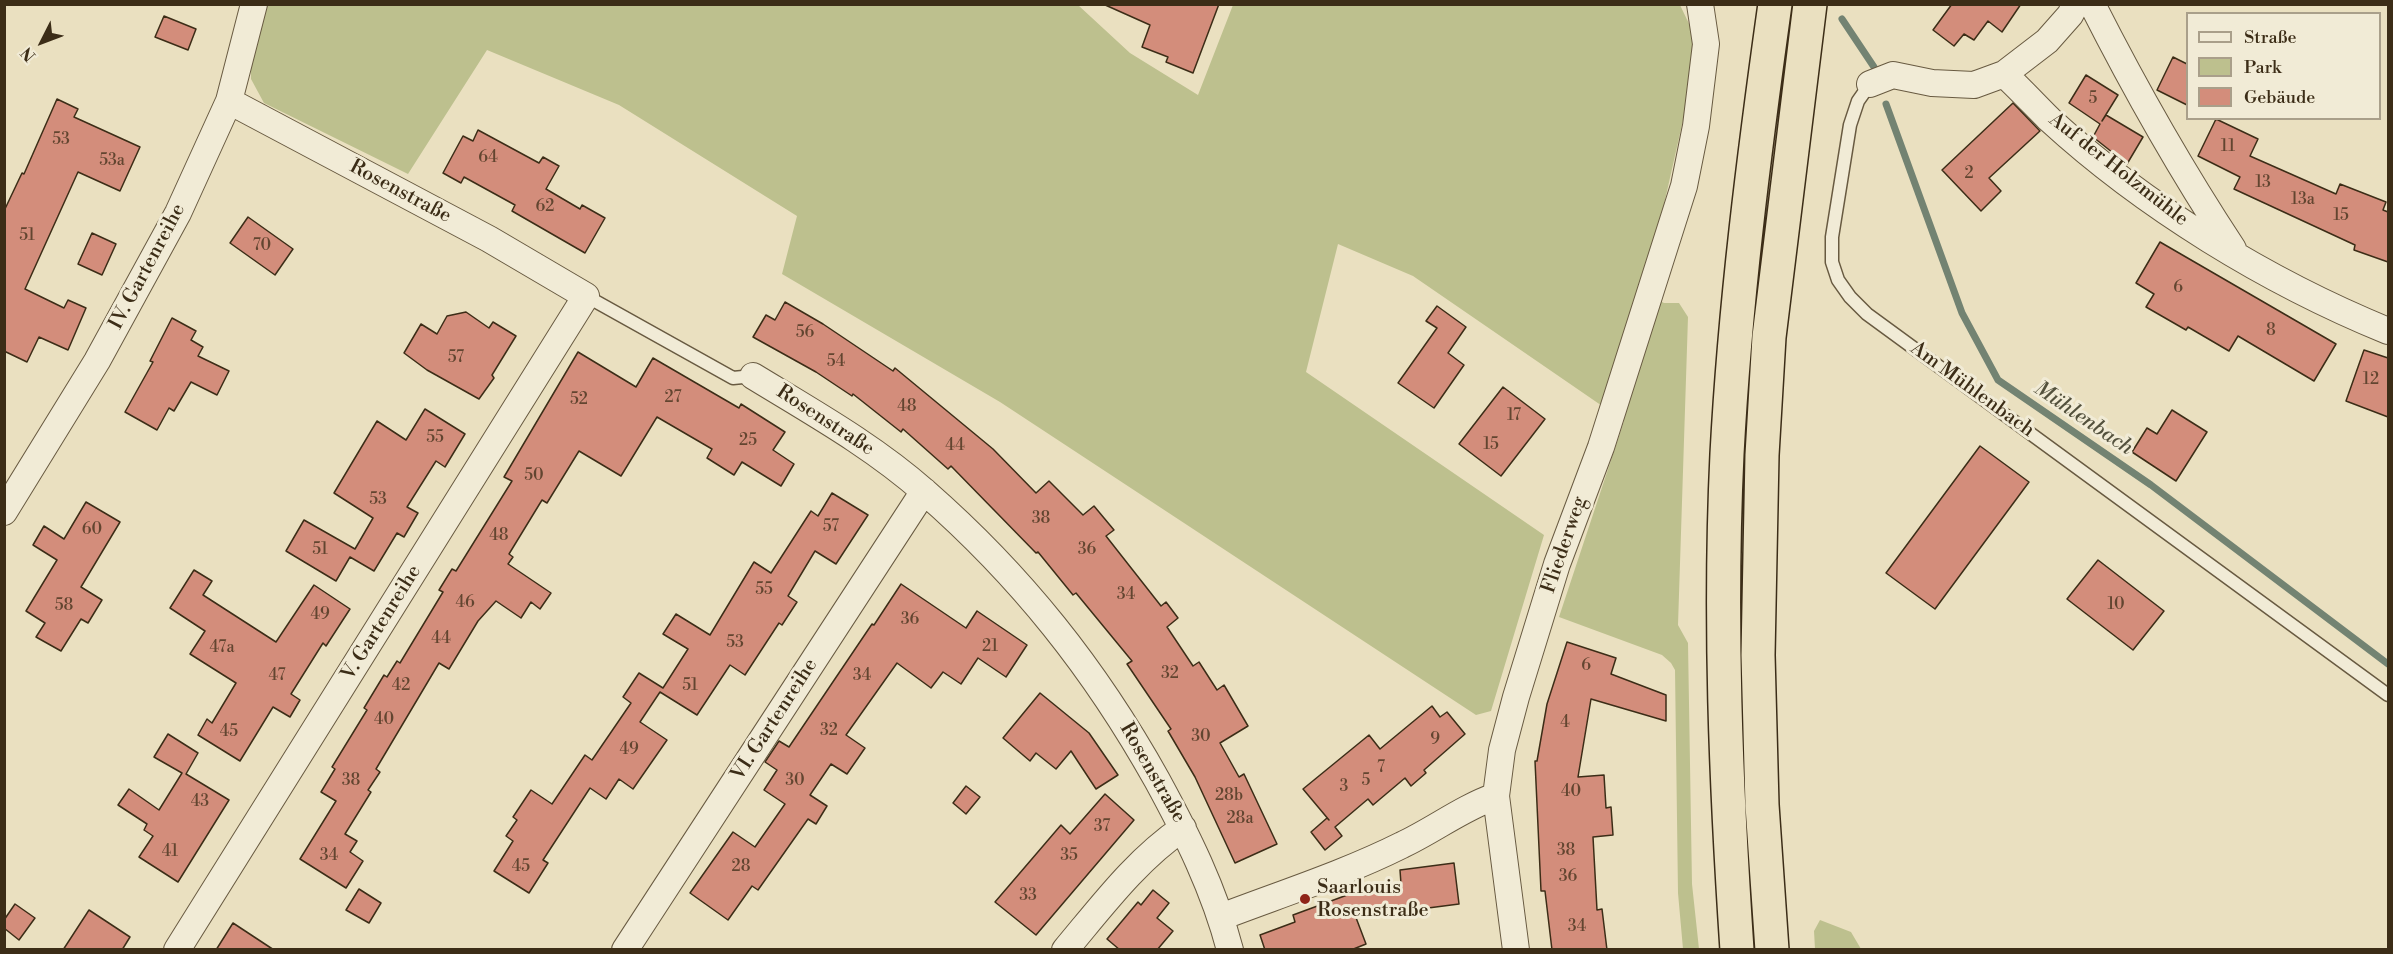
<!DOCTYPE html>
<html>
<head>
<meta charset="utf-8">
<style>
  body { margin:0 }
  #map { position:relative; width:2393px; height:954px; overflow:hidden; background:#eae0c0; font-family:"Libre Bodoni",serif }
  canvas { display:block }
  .frame { position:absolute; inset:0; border:6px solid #3c2d17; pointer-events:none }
  .legend { position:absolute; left:2186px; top:12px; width:195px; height:108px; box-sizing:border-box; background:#f1ebd6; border:2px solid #a99f8a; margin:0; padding:8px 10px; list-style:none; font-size:18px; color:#3c2d17 }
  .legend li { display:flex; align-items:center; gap:12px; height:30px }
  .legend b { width:30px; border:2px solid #a99f8a }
  .north { position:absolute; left:12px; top:12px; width:60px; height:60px; -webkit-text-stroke:4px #f1ebd6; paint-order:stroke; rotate:228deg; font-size:16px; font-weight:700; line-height:24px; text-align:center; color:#3c2d17 }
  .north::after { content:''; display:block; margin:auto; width:21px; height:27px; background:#3c2d17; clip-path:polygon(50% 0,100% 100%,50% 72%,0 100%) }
</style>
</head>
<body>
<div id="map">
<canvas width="2393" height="954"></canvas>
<div class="frame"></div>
<ul class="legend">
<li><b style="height:8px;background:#f1ebd6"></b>Straße</li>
<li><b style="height:16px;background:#bdc08e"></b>Park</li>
<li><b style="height:16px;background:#d38d7b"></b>Gebäude</li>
</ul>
<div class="north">N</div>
</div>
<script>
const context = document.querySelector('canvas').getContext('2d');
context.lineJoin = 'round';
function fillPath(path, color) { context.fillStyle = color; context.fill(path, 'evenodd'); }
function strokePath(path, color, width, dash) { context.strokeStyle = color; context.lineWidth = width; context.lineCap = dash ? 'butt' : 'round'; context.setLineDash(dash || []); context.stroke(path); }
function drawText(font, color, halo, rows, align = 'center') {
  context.font = font + ' "Libre Bodoni",serif'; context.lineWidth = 6; context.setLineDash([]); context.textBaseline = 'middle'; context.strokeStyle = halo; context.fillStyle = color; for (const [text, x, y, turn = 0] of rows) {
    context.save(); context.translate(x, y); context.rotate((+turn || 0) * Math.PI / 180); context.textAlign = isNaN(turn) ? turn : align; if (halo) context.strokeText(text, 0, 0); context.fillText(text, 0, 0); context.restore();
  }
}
fillPath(new Path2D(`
  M 266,5 L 1078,5 L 1130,53 L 1198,95 L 1233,5 L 1680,5 L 1692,30 L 1695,67 L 1644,293 L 1664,303 L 1679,303 L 1688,317 L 1678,625 L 1688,643 L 1692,884 L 1699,949 L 1683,949 L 1678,893 L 1675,670 L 1671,663 L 1662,655 L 1559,617 L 1624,421 L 1413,276 L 1338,244 L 1306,372 L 1544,535 L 1491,711 L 1476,715 L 1000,402 L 782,274 L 797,216 L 619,105 L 487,50 L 408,174 L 264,103 L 251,79 L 251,61 Z
  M 1820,920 L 1851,932 L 1861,949 L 1815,949 L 1814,931 Z`), '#bdc08e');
strokePath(new Path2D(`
  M 1842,19 L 1874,67
  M 1886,104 L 1962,313 L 1998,380 L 2151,485 L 2388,664`), '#738372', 7);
const building = new Path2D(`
  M 1103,4 L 1219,4 L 1193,73 L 1166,62 L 1168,57 L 1142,47 L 1150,25 Z
  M 1952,4 L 2021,4 L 2002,32 L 1988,21 L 1974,40 L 1964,34 L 1954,46 L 1933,30 Z
  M 164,16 L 196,29 L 188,50 L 155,37 Z
  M 2173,57 L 2187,64 L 2187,105 L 2157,90 Z
  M 2086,75 L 2118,95 L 2102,121 L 2106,115 L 2143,137 L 2127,164 L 2093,137 L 2100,124 L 2069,103 Z
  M 57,99 L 78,109 L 74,117 L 140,147 L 120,191 L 78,172 L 25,289 L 64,308 L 68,300 L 86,308 L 68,350 L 39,337 L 27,362 L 4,351 L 4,211 L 22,173 L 24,174 Z
  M 2013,103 L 2040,131 L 1989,178 L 2001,191 L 1981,211 L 1942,170 Z
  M 2216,119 L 2258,139 L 2250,156 L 2336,194 L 2340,184 L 2386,202 L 2383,210 L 2388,212 L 2388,262 L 2354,250 L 2355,245 L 2234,189 L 2240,177 L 2198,156 Z
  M 478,130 L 539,163 L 543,157 L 559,166 L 546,189 L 580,209 L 582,205 L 605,218 L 585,253 L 512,211 L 515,205 L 464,177 L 461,183 L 443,173 L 463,136 L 473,141 Z
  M 248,217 L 293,249 L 275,275 L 230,243 Z
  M 92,233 L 116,244 L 102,275 L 78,264 Z
  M 2160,242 L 2336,344 L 2314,381 L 2238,336 L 2229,351 L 2188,327 L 2186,330 L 2146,307 L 2154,294 L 2136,283 Z
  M 785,302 L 823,324 L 893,371 L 895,368 L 993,449 L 1036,493 L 1049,481 L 1083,515 L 1094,506 L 1114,530 L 1106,536 L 1161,606 L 1166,602 L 1178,618 L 1167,627 L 1193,666 L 1199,662 L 1217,690 L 1224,685 L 1248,726 L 1220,743 L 1239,777 L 1244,774 L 1277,844 L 1235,863 L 1195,777 L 1168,731 L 1171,729 L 1127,664 L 1132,661 L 1076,593 L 1073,595 L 1038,552 L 1036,553 L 951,466 L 948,469 L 903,429 L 901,432 L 853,394 L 852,396 L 816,372 L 753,337 L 766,315 L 775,320 Z
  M 1437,306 L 1466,327 L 1448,353 L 1464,365 L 1434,408 L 1398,383 L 1437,328 L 1426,321 Z
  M 466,312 L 489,328 L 493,322 L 516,336 L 492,375 L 494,378 L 479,399 L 427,370 L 404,353 L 421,324 L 437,334 L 447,316 Z
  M 172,318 L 196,331 L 191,340 L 203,347 L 198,356 L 229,371 L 217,395 L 191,382 L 174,411 L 169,408 L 157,430 L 125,412 L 153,362 L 150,361 Z
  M 2364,350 L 2388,358 L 2388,417 L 2346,401 Z
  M 578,352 L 636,387 L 653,358 L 739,408 L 741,404 L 785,432 L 773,450 L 794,464 L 781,486 L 742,462 L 734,475 L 707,458 L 712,449 L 657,417 L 621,476 L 579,451 L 547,503 L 542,500 L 509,554 L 513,557 L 508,564 L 551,593 L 540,609 L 531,602 L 521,618 L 496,601 L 478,621 L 449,669 L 439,663 L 376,769 L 380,772 L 368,790 L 371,792 L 345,834 L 357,841 L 350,852 L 363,861 L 346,888 L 300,859 L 336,801 L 321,792 L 335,769 L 332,767 L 367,710 L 364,708 L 384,675 L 387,677 L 397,661 L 400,663 L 443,592 L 439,590 L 452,569 L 456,571 L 512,481 L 504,477 Z
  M 1503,387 L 1545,419 L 1501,476 L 1459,444 Z
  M 425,409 L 465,434 L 445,467 L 436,461 L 407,507 L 418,513 L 404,537 L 397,533 L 374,571 L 350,557 L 336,581 L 286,551 L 304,520 L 355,549 L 373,518 L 334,493 L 377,421 L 406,440 Z
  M 2172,410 L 2207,432 L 2176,481 L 2132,452 L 2147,428 L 2157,434 Z
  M 1980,446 L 2029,482 L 1935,609 L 1886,573 Z
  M 832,493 L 868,515 L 836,564 L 815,551 L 788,596 L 797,602 L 782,625 L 779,623 L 745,675 L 730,665 L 697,715 L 660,692 L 640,722 L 667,740 L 633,789 L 619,779 L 606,799 L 590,788 L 543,860 L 548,863 L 529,893 L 494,871 L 513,841 L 506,836 L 517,820 L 513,817 L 531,790 L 552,804 L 585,755 L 592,760 L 631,703 L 623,697 L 639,673 L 663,688 L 688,649 L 663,634 L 676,614 L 710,635 L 754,562 L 771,573 L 811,511 L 818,516 Z
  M 86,502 L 120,522 L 81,587 L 102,600 L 88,623 L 81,619 L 61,651 L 36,637 L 45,623 L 26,611 L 57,560 L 33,545 L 44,526 L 64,539 Z
  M 2098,560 L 2164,611 L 2133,650 L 2067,599 Z
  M 194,570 L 212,581 L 203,595 L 276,642 L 314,585 L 350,609 L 326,646 L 323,643 L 291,694 L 300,700 L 290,717 L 273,707 L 240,761 L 198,735 L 207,719 L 212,723 L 236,683 L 190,654 L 205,631 L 170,608 Z
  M 901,584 L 966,628 L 977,611 L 1027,645 L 1006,677 L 978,658 L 961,684 L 943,672 L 931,688 L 897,663 L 846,735 L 865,748 L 847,774 L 831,764 L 810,795 L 827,806 L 816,824 L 808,819 L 758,890 L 752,886 L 728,920 L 690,893 L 733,832 L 755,847 L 785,804 L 764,790 L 777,770 L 765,762 L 779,741 L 789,747 L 872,624 L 874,625 Z
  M 1567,642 L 1616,658 L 1611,674 L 1666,695 L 1666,721 L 1591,699 L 1578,777 L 1604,775 L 1606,808 L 1611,807 L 1613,835 L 1593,837 L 1597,910 L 1602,909 L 1607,950 L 1552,950 L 1545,891 L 1541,891 L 1535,761 L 1537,761 L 1547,704 Z
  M 1040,693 L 1089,733 L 1118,775 L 1096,789 L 1071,751 L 1056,769 L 1036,753 L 1030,761 L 1003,738 Z
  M 1432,706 L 1440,717 L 1447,712 L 1465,734 L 1424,770 L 1426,773 L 1411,786 L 1405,778 L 1373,805 L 1368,799 L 1335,827 L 1342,836 L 1325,850 L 1311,832 L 1327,818 L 1329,820 L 1303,789 L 1369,735 L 1380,749 Z
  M 168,734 L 198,753 L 186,774 L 229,800 L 178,882 L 139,857 L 153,836 L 144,830 L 147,824 L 118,805 L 129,789 L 159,810 L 182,773 L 154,757 Z
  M 966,786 L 980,797 L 966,814 L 953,803 Z
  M 1105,794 L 1134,820 L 1036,935 L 995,902 L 1061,825 L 1070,834 Z
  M 1454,863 L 1459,904 L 1405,911 L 1404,906 L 1355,915 L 1366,944 L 1351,950 L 1265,950 L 1260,935 L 1295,922 L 1293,915 L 1358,891 L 1401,884 L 1400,870 Z
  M 359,889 L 381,903 L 369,923 L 346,910 Z
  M 1153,890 L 1169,903 L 1157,918 L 1173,931 L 1157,950 L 1120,950 L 1107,939 L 1138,902 L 1141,905 Z
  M 15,904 L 35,918 L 19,940 L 4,928 L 4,920 Z
  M 89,910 L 130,937 L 122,950 L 63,950 Z
  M 233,923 L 274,950 L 216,950 Z`);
fillPath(building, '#d38d7b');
strokePath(building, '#3c2d17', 1.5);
const service = new Path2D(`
  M 1870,84 L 1858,101 L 1850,125 L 1832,237 L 1832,262 L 1838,280 L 1850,297 L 1867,314 L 2388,695
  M 586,296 L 733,378 L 753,376`);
const minor = new Path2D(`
  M 2092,4 C 2135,89 2181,170 2233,249
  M 2004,74 C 2019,88 2034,104 2049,119 C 2145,207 2268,282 2388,331
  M 1870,84 L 1893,75 L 1932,83 L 1974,85 L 2004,74 L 2047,41 L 2070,15 L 2076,4
  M 753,376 C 812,412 873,446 925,492 C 1021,576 1095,669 1157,780 C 1187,835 1214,889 1230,950
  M 4,512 L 97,361 L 178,213 L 229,101 L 254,4
  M 1221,917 C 1281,894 1344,874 1402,845 C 1434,830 1462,808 1496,796
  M 177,950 L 586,296 L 489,239 L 229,101
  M 625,950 L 924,491
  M 1065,950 C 1102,906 1136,860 1183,828
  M 1516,950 L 1496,796 L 1502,750 L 1516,697 L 1557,564 L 1601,447 L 1684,186 L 1696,126 L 1706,44 L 1700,4`);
const motorway = new Path2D(`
  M 1737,950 C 1726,785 1719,619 1727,454 C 1735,304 1754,154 1775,4
  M 1772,950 L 1762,805 L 1758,655 L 1762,455 L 1769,337 L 1810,4`);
strokePath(service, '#685a41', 15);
strokePath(minor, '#685a41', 28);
strokePath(motorway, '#3c2d17', 36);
strokePath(service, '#f1ebd6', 12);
strokePath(minor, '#f1ebd6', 26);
strokePath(motorway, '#eae0c0', 33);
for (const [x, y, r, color] of [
  [1305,899,6,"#8f2418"]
]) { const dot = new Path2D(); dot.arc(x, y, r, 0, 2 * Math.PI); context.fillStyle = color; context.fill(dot); strokePath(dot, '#f1ebd6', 2); }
drawText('16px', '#624530', null, [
  ["5",2093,99],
  ["53",61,140],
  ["11",2228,147],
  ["64",488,158],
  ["53a",112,161],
  ["2",1969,174],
  ["13",2263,183],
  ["13a",2303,200],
  ["62",545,207],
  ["15",2341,216],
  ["51",27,236],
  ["70",262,246],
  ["6",2178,288],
  ["8",2271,331],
  ["56",805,333],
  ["57",456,358],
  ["54",836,362],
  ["12",2371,380],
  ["27",673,398],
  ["52",579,400],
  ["48",907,407],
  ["17",1514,416],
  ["55",435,438],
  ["25",748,441],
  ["15",1491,445],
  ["44",955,446],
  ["50",534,476],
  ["53",378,500],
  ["38",1041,519],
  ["57",831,527],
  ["60",92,530],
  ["48",499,536],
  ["51",320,550],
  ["36",1087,550],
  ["55",764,590],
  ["34",1126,595],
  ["46",465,603],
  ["10",2116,605],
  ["58",64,606],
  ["49",320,615],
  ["36",910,620],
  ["44",441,639],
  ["53",735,643],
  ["21",990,647],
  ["47a",222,648],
  ["6",1586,666],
  ["32",1170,674],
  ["47",277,676],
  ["34",862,676],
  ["42",401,686],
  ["51",690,686],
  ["40",384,720],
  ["4",1565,723],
  ["32",829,731],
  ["45",229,732],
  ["30",1201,737],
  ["9",1435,740],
  ["49",629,750],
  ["7",1381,768],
  ["38",351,781],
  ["30",795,781],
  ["5",1366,781],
  ["3",1344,787],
  ["40",1571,792],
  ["28b",1229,796],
  ["43",200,802],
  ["28a",1240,819],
  ["37",1102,827],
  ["38",1566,851],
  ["41",170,852],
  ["34",329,856],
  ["35",1069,856],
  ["45",521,867],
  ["28",741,867],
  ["36",1568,877],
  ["33",1028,896],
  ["34",1577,927]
]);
drawText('20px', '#3c2d17', '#f1ebd6', [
  ["Auf der Holzmühle",2118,170,38],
  ["Rosenstraße",400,192,28],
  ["IV. Gartenreihe",148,267,-62],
  ["Am Mühlenbach",1972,390,36],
  ["Rosenstraße",825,421,33],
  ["Fliederweg",1565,545,-71],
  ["V. Gartenreihe",382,623,-58],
  ["VI. Gartenreihe",775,720,-57],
  ["Rosenstraße",1152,773,60]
]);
drawText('20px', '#3c2d17', '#f1ebd6', [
  ["Saarlouis",1317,888],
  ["Rosenstraße",1317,911]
], 'left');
drawText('italic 21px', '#53513d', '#f1ebd6', [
  ["Mühlenbach",2083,419,34]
]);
</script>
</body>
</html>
